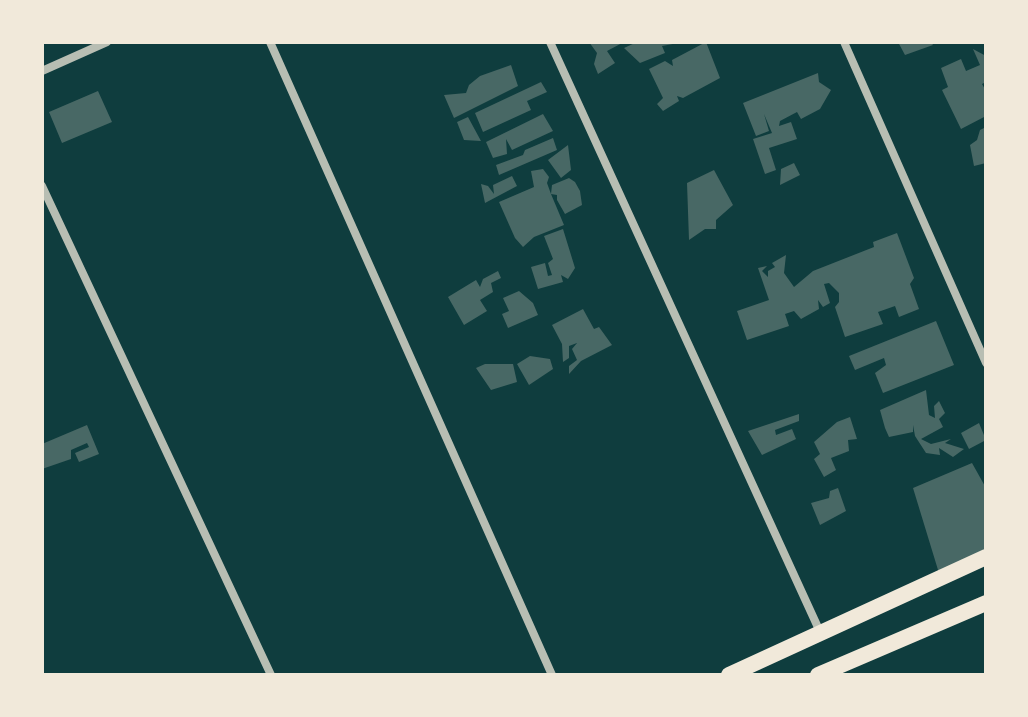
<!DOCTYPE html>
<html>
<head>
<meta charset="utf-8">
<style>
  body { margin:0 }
  #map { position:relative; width:1028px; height:717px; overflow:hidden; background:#0f3d3e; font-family:Manrope,sans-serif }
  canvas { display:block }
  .frame { position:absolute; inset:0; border:44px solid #f1e9da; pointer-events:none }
</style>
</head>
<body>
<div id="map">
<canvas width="1028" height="717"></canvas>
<div class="frame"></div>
</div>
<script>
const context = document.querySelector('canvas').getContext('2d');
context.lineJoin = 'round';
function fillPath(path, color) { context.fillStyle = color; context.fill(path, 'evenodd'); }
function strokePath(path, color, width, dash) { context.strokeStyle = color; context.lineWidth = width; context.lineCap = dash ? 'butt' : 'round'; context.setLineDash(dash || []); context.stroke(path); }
fillPath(new Path2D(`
  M 589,42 L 624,42 L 607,51 L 615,63 L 598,74 L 594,64 L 597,53 Z
  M 637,42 L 678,42 L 678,43 L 662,46 L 665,53 L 640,63 L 624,48 Z
  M 706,42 L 720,78 L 683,98 L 677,96 L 679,101 L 663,111 L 657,104 L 663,98 L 649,69 L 665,61 L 673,66 L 672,60 Z
  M 898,42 L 931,42 L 933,45 L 905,55 Z
  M 973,49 L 986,56 L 986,82 L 982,84 L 986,91 L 986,116 L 961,129 L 942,90 L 948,87 L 941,68 L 961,59 L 966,71 L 980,65 Z
  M 511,65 L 518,86 L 454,118 L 444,95 L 466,93 L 469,85 L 480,76 Z
  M 818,73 L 819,82 L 831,90 L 820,109 L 801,119 L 797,112 L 780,121 L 779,126 L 791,122 L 797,139 L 769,148 L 776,170 L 765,174 L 753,139 L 772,133 L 764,114 L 769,131 L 756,136 L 743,103 Z
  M 541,82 L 547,92 L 527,101 L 531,110 L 483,132 L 475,113 Z
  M 98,91 L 112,122 L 62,143 L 49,112 Z
  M 543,114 L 553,131 L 512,150 L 506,139 L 507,154 L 493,158 L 486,142 Z
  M 468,117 L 481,141 L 464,140 L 457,122 Z
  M 986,127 L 986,163 L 974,166 L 970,145 L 977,140 L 980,130 Z
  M 553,138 L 557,150 L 499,175 L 496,165 L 523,155 L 525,150 Z
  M 568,145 L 571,170 L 561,178 L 548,160 Z
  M 794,163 L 800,175 L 780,185 L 781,169 Z
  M 543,169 L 549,177 L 547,183 L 551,194 L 552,185 L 569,178 L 575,182 L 580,191 L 582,205 L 565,214 L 557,200 L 557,195 L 551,194 L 564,225 L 534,237 L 523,247 L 515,238 L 499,202 L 534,187 L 531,171 Z
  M 714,170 L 733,205 L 716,220 L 716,229 L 705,229 L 689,240 L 687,183 Z
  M 512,176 L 517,186 L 485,203 L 481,184 L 488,186 L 494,194 L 493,185 Z
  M 563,229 L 575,268 L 568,279 L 561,275 L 563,282 L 538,289 L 531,267 L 545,263 L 548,276 L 552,275 L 548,263 L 553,259 L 544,236 Z
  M 897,233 L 914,278 L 910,284 L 919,309 L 899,317 L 895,306 L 878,312 L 883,324 L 845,337 L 835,307 L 839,302 L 839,293 L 829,283 L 824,284 L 830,303 L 823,307 L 818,300 L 819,309 L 801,319 L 794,311 L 785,314 L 789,326 L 747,340 L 737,311 L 769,300 L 758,268 L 767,266 L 762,271 L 768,277 L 768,271 L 775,267 L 772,263 L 786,255 L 784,273 L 794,287 L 813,271 L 874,247 L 873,242 Z
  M 498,271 L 501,278 L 491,283 L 493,292 L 480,300 L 487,311 L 464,325 L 448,297 L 476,280 L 480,287 L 483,279 Z
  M 519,291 L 533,303 L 538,315 L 508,328 L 502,314 L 509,311 L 503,298 Z
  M 583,309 L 594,329 L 599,327 L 612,345 L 581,361 L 569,374 L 569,366 L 577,360 L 572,349 L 577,343 L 569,346 L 569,358 L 563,362 L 562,344 L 552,325 Z
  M 936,321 L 954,365 L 883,393 L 875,373 L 886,365 L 884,358 L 855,370 L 849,356 Z
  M 530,356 L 550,359 L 553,369 L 529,385 L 517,364 Z
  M 485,364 L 513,364 L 517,382 L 491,390 L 476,368 Z
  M 926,390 L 929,415 L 935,418 L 934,406 L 939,401 L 945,413 L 939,419 L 943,427 L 921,439 L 931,444 L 951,439 L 945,443 L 964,449 L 953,457 L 939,448 L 940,455 L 926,453 L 915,436 L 913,425 L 913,432 L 889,437 L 885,428 L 880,410 Z
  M 799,414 L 799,421 L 775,430 L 776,435 L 792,429 L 796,439 L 762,455 L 748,431 Z
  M 850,417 L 857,439 L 848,440 L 849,451 L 831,458 L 836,470 L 824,477 L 814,459 L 820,454 L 814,442 L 837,422 Z
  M 979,423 L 986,440 L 969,449 L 961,433 Z
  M 87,425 L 99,454 L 79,462 L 75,453 L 89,447 L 87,443 L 71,450 L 71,459 L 42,469 L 42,444 Z
  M 972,463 L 986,488 L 986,565 L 942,583 L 913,488 Z
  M 838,488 L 846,511 L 820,525 L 811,503 L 829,498 L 830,491 Z`), '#486865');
strokePath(new Path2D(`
  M 270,42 L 552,675
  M 550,42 L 821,634
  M 844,42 L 986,363
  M 42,71 L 107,42
  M 42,186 L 271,675`), '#b8beb3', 8);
strokePath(new Path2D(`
  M 729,675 L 986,557
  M 818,675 L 986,603`), '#f1e9da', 16);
</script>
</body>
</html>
